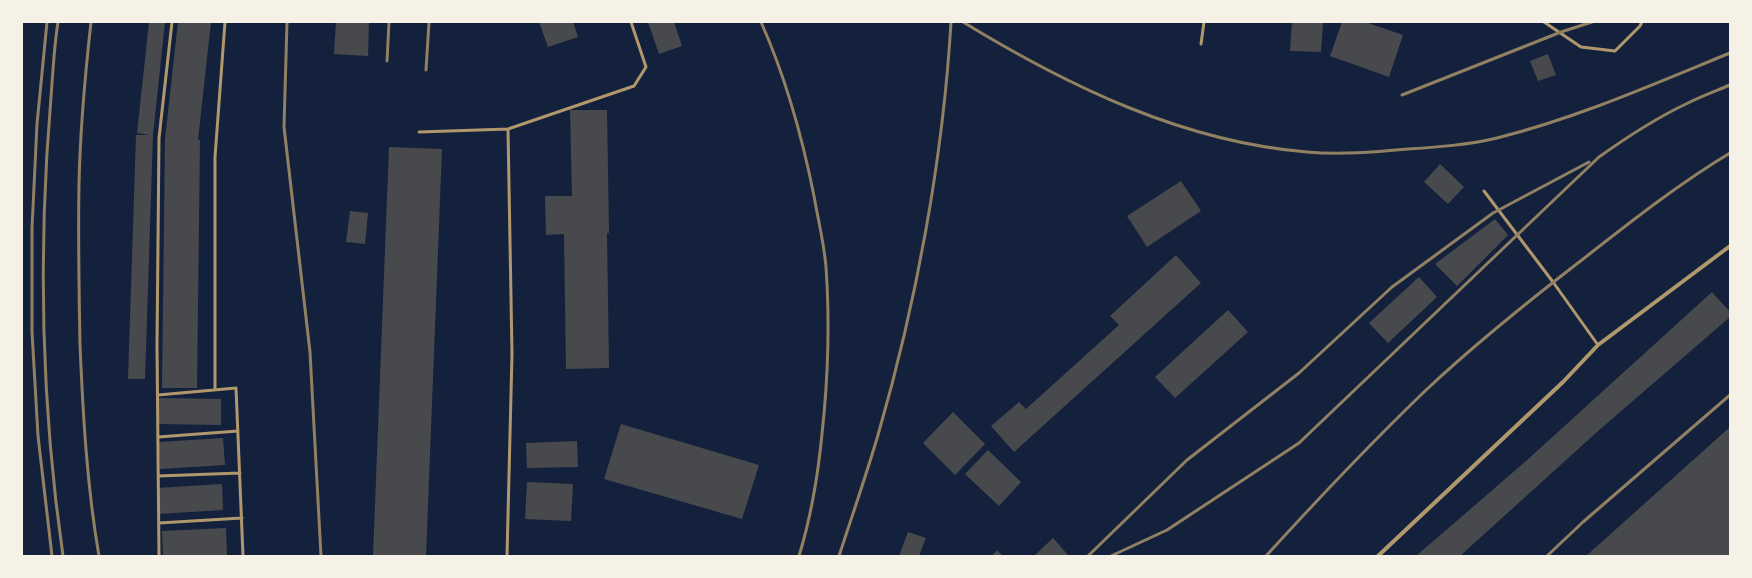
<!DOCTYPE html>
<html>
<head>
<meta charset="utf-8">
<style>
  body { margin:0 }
  #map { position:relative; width:1752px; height:578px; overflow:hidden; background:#14213d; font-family:"Fira Sans Condensed",sans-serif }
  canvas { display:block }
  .frame { position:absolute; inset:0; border:23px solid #f6f1e7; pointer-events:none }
</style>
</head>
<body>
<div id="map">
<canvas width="1752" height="578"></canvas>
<div class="frame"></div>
</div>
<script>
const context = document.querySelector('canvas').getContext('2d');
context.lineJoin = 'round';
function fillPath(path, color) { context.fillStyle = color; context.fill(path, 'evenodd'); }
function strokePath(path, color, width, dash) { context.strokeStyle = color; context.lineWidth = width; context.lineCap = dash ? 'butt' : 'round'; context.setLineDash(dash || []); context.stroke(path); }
fillPath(new Path2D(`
  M 149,22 L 165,22 L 153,135 L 145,379 L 128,379 L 136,135 L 150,135 L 137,133 Z
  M 178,22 L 211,22 L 198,140 L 200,140 L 197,388 L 162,388 L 165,139 Z
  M 336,22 L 369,22 L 368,56 L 334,54 Z
  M 539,22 L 573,22 L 578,37 L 548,47 Z
  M 648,22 L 674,22 L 682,46 L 659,54 Z
  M 1292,22 L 1323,22 L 1321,52 L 1290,51 Z
  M 1342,22 L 1365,22 L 1403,35 L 1389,77 L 1330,56 Z
  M 1548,54 L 1556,75 L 1538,81 L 1530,61 Z
  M 570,110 L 607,110 L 609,233 L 607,233 L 609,368 L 566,369 L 564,234 L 546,235 L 545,196 L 572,196 Z
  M 389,147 L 442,149 L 426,556 L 373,556 Z
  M 1440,164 L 1464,187 L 1448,204 L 1424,182 Z
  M 1181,181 L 1201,211 L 1147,247 L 1127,216 Z
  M 350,211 L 368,213 L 365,244 L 346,242 Z
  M 1495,219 L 1508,235 L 1457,286 L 1435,264 Z
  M 1176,255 L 1201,283 L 1014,452 L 991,426 L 1019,402 L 1026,409 L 1119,325 L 1110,316 Z
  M 1419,277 L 1437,297 L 1388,343 L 1369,323 Z
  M 1712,292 L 1730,312 L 1730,317 L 1597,432 L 1460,556 L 1416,556 L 1526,461 Z
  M 1228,310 L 1248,332 L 1175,398 L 1155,377 Z
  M 158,398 L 221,399 L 221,425 L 158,424 Z
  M 953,412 L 985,444 L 955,475 L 923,443 Z
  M 621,424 L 759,465 L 742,519 L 604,479 Z
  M 1730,427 L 1730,556 L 1586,556 Z
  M 223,438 L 225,465 L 160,469 L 159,442 Z
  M 577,441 L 578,467 L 527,468 L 526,443 Z
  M 988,450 L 1021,482 L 999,506 L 965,474 Z
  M 527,482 L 573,484 L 571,521 L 525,519 Z
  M 222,484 L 223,510 L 158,514 L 157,488 Z
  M 226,528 L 227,556 L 163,556 L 162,531 Z
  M 908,532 L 926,538 L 919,556 L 899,556 Z
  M 1053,538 L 1069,556 L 1034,556 Z
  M 997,550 L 1003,556 L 992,556 Z`), '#48494c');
strokePath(new Path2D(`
  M 1544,22 L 1581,47 L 1615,51 L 1640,26 L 1642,22
  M 1201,44 L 1204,22
  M 419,132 L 508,129 L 634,86 L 646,67 L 631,22
  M 1484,191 L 1553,282 L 1598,345
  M 215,390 L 215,157 L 225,22
  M 158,395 L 236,388 L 243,556
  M 158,437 L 238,431
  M 158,476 L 240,473
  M 159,523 L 242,518
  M 159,556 L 157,345 L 159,138 L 172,22
  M 507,556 L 512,354 L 508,129`), '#b1986c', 3);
strokePath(new Path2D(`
  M 1378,556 L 1563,382 L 1598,345 L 1730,246`), '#b1986c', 4);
strokePath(new Path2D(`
  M 47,22 L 37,124 L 32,228 L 32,332 L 38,436 L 52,556
  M 58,22 C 54,47 53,72 51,97 C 38,250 41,404 63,556
  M 91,22 C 85,76 80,130 79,185 C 78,238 79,292 80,345 C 83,415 87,487 99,556
  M 287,22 L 284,127 L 310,352 L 321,556
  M 761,22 C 786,78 802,136 814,196 C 818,219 824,243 826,267 C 830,323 828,379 822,434 C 818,475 811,517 799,556
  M 963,22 C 1068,86 1183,142 1307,152 C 1340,155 1375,152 1408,149 C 1438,147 1468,145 1497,138 C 1577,118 1654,84 1730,53
  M 387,61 L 389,22
  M 426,70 L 429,22
  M 1402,95 L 1561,32 L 1592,22
  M 839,556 C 852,516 866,476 878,435 C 916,304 943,159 951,22
  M 1088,556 L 1187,460 L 1299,373 L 1392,287 L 1493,213 L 1589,162
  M 1111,556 L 1167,530 L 1299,443 L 1599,157 C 1627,137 1656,118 1688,103 C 1701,96 1716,91 1730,85
  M 1266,556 C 1317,500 1370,444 1425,391 C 1476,343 1531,299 1587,256 C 1633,220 1680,183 1730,153
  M 1547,556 L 1583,522 L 1730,395`), '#918062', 3);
</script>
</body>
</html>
